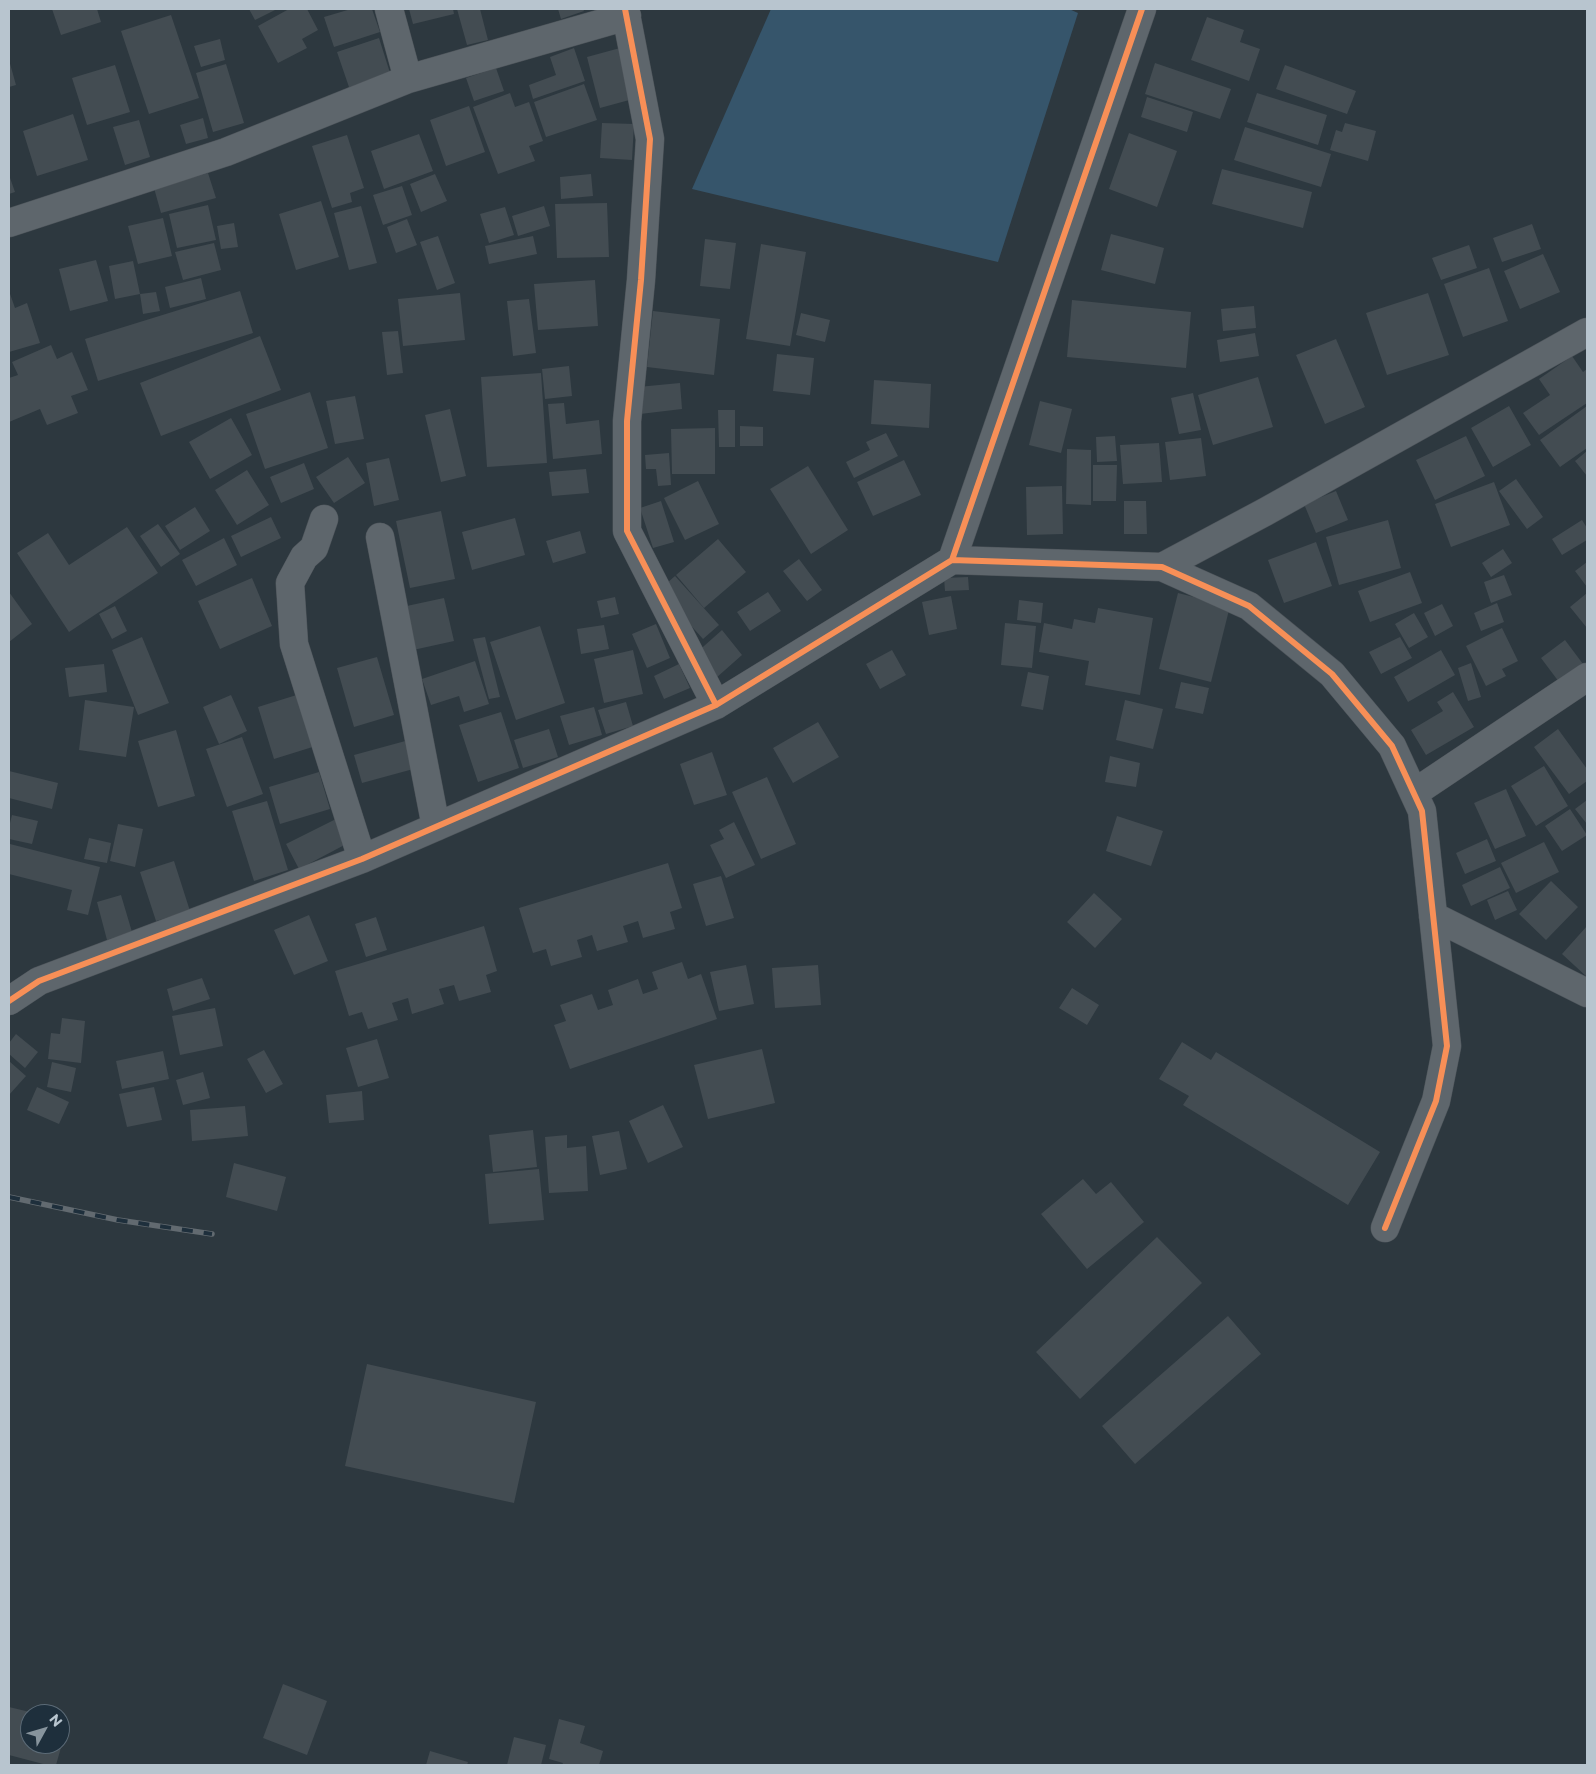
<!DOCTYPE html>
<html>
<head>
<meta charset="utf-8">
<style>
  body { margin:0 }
  #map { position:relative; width:1596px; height:1774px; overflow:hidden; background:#2d383f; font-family:Montserrat,sans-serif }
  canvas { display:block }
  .frame { position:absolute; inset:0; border:10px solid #b8c5cf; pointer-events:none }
  .north { position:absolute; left:20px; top:1704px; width:50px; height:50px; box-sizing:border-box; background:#1e2f3c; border:1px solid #5c6b77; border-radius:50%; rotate:51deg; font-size:14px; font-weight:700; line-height:20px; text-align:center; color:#b8c5cf }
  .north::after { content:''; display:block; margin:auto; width:18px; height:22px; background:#87949d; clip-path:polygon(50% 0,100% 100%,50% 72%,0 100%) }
</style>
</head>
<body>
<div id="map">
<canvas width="1596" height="1774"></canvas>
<div class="frame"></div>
<div class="north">N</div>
</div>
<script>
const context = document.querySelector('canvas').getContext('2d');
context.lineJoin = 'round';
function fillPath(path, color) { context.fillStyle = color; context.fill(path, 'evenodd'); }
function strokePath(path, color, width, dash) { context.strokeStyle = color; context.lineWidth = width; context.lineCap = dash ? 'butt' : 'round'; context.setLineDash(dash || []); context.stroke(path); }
fillPath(new Path2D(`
  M 771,9 L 1069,9 L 1078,13 L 998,262 L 692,189 Z`), '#36556b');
fillPath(new Path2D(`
  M 52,9 L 97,9 L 101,22 L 61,35 Z
  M 249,9 L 277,9 L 255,20 Z
  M 289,9 L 307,9 L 318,30 L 302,39 L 307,48 L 278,63 L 258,26 Z
  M 351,9 L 372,9 L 380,32 L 334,47 L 324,17 Z
  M 409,9 L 453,9 L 454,14 L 413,24 Z
  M 457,9 L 480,9 L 488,40 L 467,45 Z
  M 558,9 L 583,9 L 584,11 L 561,19 Z
  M 171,15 L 199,98 L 149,114 L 121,31 Z
  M 1207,17 L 1244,30 L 1240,42 L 1260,49 L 1249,81 L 1191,60 Z
  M 379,38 L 391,76 L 350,90 L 337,52 Z
  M 220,39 L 225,60 L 201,67 L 194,46 Z
  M 574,48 L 585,81 L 533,99 L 529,85 L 556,75 L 550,57 Z
  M 620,48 L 633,99 L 600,108 L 587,57 Z
  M 9,60 L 16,85 L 9,87 Z
  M 1155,63 L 1231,89 L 1220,119 L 1145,94 Z
  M 226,64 L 244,123 L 213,132 L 196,73 Z
  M 115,65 L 130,112 L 87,125 L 72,78 Z
  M 1285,65 L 1356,91 L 1347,114 L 1276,89 Z
  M 496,68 L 504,91 L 474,101 L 466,78 Z
  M 584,84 L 597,120 L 546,137 L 534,102 Z
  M 510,93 L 515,107 L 529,102 L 543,141 L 529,146 L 535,161 L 498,174 L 473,107 Z
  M 1257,93 L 1327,115 L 1318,145 L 1247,122 Z
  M 1147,97 L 1193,112 L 1187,132 L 1141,117 Z
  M 469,106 L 485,152 L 446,166 L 430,120 Z
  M 73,114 L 88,160 L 37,176 L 23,131 Z
  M 203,118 L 208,138 L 186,144 L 180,125 Z
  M 139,120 L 150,157 L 125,165 L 113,127 Z
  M 602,123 L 634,124 L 632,160 L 600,158 Z
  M 1345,123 L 1376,131 L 1368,161 L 1330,150 L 1336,130 L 1342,132 Z
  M 1245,127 L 1331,154 L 1321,187 L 1234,160 Z
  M 1129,133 L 1177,151 L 1157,207 L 1109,189 Z
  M 419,134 L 433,171 L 384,189 L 371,151 Z
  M 347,135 L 364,188 L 350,193 L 352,202 L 332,208 L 312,146 Z
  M 1222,169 L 1312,192 L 1303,228 L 1212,204 Z
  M 208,173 L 216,198 L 161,213 L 154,188 Z
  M 435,174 L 447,201 L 421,212 L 410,184 Z
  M 591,174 L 593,196 L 561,199 L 560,177 Z
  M 9,175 L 15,192 L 9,194 Z
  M 402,186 L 412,215 L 383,225 L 373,195 Z
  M 321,201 L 339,257 L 296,270 L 279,214 Z
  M 607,203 L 609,257 L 557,258 L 555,204 Z
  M 208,205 L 216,240 L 177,248 L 169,214 Z
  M 361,206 L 377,263 L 349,270 L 334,213 Z
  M 544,206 L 550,226 L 518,236 L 512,216 Z
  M 505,207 L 514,235 L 489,243 L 480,214 Z
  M 163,218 L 172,256 L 138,264 L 128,226 Z
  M 407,219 L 417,245 L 396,253 L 387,227 Z
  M 234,223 L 238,247 L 221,249 L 217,226 Z
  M 1532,224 L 1541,249 L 1502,262 L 1493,238 Z
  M 1111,234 L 1164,248 L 1155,284 L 1101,270 Z
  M 438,236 L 455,283 L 437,290 L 420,242 Z
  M 533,236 L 537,254 L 489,264 L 485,246 Z
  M 705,239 L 736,243 L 730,289 L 700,286 Z
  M 214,243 L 221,270 L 183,280 L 175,252 Z
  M 761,244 L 806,252 L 790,346 L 746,339 Z
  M 1469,245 L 1477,268 L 1441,280 L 1432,258 Z
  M 1543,254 L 1560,292 L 1520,309 L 1504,271 Z
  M 96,260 L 108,301 L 70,311 L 59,269 Z
  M 133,261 L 140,294 L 115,299 L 109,266 Z
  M 1489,268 L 1508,321 L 1463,337 L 1444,284 Z
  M 201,278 L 206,299 L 170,308 L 165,287 Z
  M 595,280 L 598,326 L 538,330 L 534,284 Z
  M 9,291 L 15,308 L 27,303 L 40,343 L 9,352 Z
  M 240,291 L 253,333 L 98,381 L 85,339 Z
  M 156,292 L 160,311 L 143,314 L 140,294 Z
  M 460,293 L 465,340 L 403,346 L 398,299 Z
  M 1428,293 L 1449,355 L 1387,375 L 1366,313 Z
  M 529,299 L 536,353 L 513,356 L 507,301 Z
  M 1072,300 L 1191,312 L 1186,368 L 1067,357 Z
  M 1254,306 L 1256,328 L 1223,331 L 1221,309 Z
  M 653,311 L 720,319 L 714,375 L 647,367 Z
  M 801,313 L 830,320 L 825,342 L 796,335 Z
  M 398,331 L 403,373 L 387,375 L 382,332 Z
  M 1255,333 L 1259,356 L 1220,362 L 1217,340 Z
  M 260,336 L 281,390 L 161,436 L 140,383 Z
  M 1336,339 L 1365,407 L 1325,424 L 1296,355 Z
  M 51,345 L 57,359 L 72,352 L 88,390 L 71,396 L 78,413 L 47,425 L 40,409 L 9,422 L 9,378 L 18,375 L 12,362 Z
  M 777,354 L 814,358 L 810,395 L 773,391 Z
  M 1572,356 L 1583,372 L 1587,369 L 1587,403 L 1539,435 L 1523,413 L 1550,395 L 1539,379 Z
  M 569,366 L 572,396 L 545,399 L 542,369 Z
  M 541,373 L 547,463 L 487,467 L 481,377 Z
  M 1258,377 L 1273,427 L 1213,445 L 1198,395 Z
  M 874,380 L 931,384 L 929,428 L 871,424 Z
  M 680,383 L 682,409 L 640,414 L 638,387 Z
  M 310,392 L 328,448 L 265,469 L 246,414 Z
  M 1193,393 L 1201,430 L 1179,434 L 1171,398 Z
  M 355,396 L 364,439 L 335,444 L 326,401 Z
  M 1040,401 L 1072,409 L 1061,453 L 1029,445 Z
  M 564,403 L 566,424 L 599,420 L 602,454 L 553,459 L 548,404 Z
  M 1509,406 L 1531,445 L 1493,467 L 1471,428 Z
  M 1587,406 L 1587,448 L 1560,467 L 1540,440 Z
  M 450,409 L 466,476 L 441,482 L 425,415 Z
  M 718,410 L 735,410 L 735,447 L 719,447 Z
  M 231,418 L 252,455 L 210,479 L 189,442 Z
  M 740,426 L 763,427 L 763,446 L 740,446 Z
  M 715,428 L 715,474 L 672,474 L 671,429 Z
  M 886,433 L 898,456 L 854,478 L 846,462 L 870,450 L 866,442 Z
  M 1115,436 L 1117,461 L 1097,462 L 1096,437 Z
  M 1466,436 L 1485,476 L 1435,500 L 1416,460 Z
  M 1201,438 L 1206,476 L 1170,480 L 1165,442 Z
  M 1159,443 L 1162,482 L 1123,484 L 1120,445 Z
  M 1067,449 L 1091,450 L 1091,505 L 1066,504 Z
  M 1587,451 L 1587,476 L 1575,461 Z
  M 669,453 L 671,485 L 658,486 L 656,469 L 646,469 L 645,455 Z
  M 348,457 L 365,483 L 334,503 L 316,477 Z
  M 389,458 L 399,500 L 374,506 L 366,463 Z
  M 904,460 L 921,495 L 873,516 L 857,482 Z
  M 304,463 L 314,489 L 281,503 L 270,477 Z
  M 1093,465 L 1117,465 L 1116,501 L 1093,501 Z
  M 808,466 L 848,530 L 811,554 L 770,489 Z
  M 586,469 L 589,493 L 552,496 L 549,472 Z
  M 247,470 L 269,505 L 237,525 L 215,490 Z
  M 1516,479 L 1543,517 L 1527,529 L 1499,491 Z
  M 698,481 L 719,524 L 685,540 L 664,498 Z
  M 1494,482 L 1510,525 L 1451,547 L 1435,504 Z
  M 1062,486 L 1063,534 L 1027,535 L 1026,487 Z
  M 1336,491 L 1348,520 L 1316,533 L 1304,504 Z
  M 661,501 L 674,542 L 653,548 L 640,508 Z
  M 1124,501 L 1146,501 L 1147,534 L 1124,534 Z
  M 195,507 L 210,531 L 180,550 L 165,526 Z
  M 441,511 L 455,579 L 410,588 L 396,521 Z
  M 271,517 L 281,538 L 241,557 L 231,536 Z
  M 515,518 L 525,555 L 472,570 L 462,532 Z
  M 1388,520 L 1401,568 L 1339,585 L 1326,537 Z
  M 1582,520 L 1587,528 L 1587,540 L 1562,555 L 1552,539 Z
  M 158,524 L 180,554 L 161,567 L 140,536 Z
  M 127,527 L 158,573 L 69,632 L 17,553 L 48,533 L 69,565 Z
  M 580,531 L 586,553 L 553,563 L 546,541 Z
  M 224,538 L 237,565 L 196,586 L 182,560 Z
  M 718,539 L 746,572 L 704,608 L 676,575 Z
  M 1316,542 L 1332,586 L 1284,603 L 1268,560 Z
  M 1503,549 L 1512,563 L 1491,577 L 1482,563 Z
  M 799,559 L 822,590 L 807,601 L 783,571 Z
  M 1587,562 L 1587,587 L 1575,571 Z
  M 1410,572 L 1422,603 L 1370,622 L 1358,591 Z
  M 1504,575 L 1512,595 L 1491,603 L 1484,582 Z
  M 675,576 L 719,625 L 703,639 L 659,590 Z
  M 968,577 L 969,590 L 945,591 L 944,578 Z
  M 252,578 L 272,626 L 220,649 L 198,601 Z
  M 9,592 L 32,624 L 9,642 Z
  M 768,592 L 781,611 L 750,631 L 737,612 Z
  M 1178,593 L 1230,606 L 1211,682 L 1159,669 Z
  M 1587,593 L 1587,628 L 1570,607 Z
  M 951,596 L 957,629 L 929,635 L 922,602 Z
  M 615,597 L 619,614 L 601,618 L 597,601 Z
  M 444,598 L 454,641 L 413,650 L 402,607 Z
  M 1019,600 L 1043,603 L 1041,623 L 1017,620 Z
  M 1497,603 L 1504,622 L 1481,631 L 1474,613 Z
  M 1442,604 L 1453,626 L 1435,636 L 1424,613 Z
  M 115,606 L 127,631 L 112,639 L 99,614 Z
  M 1098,608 L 1153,618 L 1140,695 L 1085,685 L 1089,661 L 1039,652 L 1044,623 L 1072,629 L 1074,619 L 1095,623 Z
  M 1414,613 L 1428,637 L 1409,648 L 1395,624 Z
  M 1005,623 L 1036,626 L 1032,668 L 1001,665 Z
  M 656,624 L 670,658 L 647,668 L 632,634 Z
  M 604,625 L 609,649 L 581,654 L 577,629 Z
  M 540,626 L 565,703 L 516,720 L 490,642 Z
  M 1502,628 L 1518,661 L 1502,669 L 1506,676 L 1486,686 L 1466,646 Z
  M 722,630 L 742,655 L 716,678 L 695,654 Z
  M 142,637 L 169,703 L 138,715 L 112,650 Z
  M 485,637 L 500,697 L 489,699 L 473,639 Z
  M 1400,637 L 1412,658 L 1381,674 L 1369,652 Z
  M 1565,640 L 1583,664 L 1559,682 L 1541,658 Z
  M 633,650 L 643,694 L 604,703 L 594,659 Z
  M 892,650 L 906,675 L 880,689 L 866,664 Z
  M 1441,650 L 1455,675 L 1408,702 L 1394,677 Z
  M 377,657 L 394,715 L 354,727 L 337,668 Z
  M 475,661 L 489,704 L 464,712 L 459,696 L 431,705 L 422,679 Z
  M 1471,663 L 1481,697 L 1468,701 L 1458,668 Z
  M 104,664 L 107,692 L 69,697 L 65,668 Z
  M 679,664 L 690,688 L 664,699 L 654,676 Z
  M 1028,672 L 1049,676 L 1043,710 L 1021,706 Z
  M 1181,682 L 1209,688 L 1203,714 L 1175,708 Z
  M 1453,692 L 1474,727 L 1426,755 L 1411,730 L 1443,711 L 1437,702 Z
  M 303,693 L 319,745 L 274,759 L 258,707 Z
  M 231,695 L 247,731 L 219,744 L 203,707 Z
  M 85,700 L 134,707 L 126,757 L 79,750 Z
  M 1125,700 L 1163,709 L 1153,749 L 1116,740 Z
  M 626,702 L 633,726 L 606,734 L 598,710 Z
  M 594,707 L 602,735 L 569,745 L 560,716 Z
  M 501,712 L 519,768 L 478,782 L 459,725 Z
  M 818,722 L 839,757 L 793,783 L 773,748 Z
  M 549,729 L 558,757 L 523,768 L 514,740 Z
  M 1558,729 L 1587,769 L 1587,781 L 1569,794 L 1534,747 Z
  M 176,730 L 195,796 L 158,807 L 138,741 Z
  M 242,737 L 263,794 L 227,807 L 206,749 Z
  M 409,740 L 417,768 L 362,783 L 354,755 Z
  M 712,752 L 727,795 L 694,805 L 680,764 Z
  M 1110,756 L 1140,763 L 1136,787 L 1105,782 Z
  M 1544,766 L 1568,806 L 1536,826 L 1511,786 Z
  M 9,771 L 58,783 L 52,809 L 9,798 Z
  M 319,772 L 330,809 L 280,824 L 269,787 Z
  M 767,777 L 796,844 L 761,859 L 732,792 Z
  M 1506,789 L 1526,836 L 1495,849 L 1474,803 Z
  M 1587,800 L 1587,824 L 1575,809 Z
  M 267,801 L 288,870 L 254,881 L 232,811 Z
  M 1570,809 L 1587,835 L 1562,851 L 1545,826 Z
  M 12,815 L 38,821 L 32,844 L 9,839 L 9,827 Z
  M 1117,816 L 1163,831 L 1151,866 L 1106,851 Z
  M 340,817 L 352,841 L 299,869 L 286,844 Z
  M 734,822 L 755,865 L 726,878 L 710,845 L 724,839 L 719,830 Z
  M 118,824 L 143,829 L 135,867 L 110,861 Z
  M 89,838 L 111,843 L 107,863 L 84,859 Z
  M 1487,839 L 1496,861 L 1465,874 L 1456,853 Z
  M 1544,842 L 1559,872 L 1516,893 L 1501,863 Z
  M 10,844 L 100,867 L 88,915 L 67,910 L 72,890 L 9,874 Z
  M 174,861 L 190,911 L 156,921 L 140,872 Z
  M 668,863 L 682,908 L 670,912 L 675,929 L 643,938 L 638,921 L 623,926 L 628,942 L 597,951 L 592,935 L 577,940 L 582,957 L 551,966 L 546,949 L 533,953 L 519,908 Z
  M 1500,867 L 1510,888 L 1471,906 L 1462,885 Z
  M 721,876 L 734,918 L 706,926 L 693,884 Z
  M 1551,881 L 1578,907 L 1546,940 L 1519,914 Z
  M 1508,891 L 1517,910 L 1495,920 L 1487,900 Z
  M 1094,893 L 1122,919 L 1095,948 L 1067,922 Z
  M 121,895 L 132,932 L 107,940 L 97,902 Z
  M 309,915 L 328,961 L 294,975 L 274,930 Z
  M 376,917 L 387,950 L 366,957 L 355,924 Z
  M 484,926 L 497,971 L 486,975 L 491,992 L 459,1001 L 454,985 L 439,989 L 444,1004 L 412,1014 L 408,998 L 392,1003 L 398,1020 L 368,1029 L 362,1012 L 349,1016 L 335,971 Z
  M 1587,926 L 1587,977 L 1562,954 Z
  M 682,962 L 688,979 L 701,974 L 717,1019 L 570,1069 L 554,1025 L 566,1021 L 560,1005 L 592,994 L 598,1010 L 613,1005 L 608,990 L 638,979 L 643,994 L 658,989 L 652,972 Z
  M 746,965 L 754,1004 L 719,1011 L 710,972 Z
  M 818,965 L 821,1005 L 775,1008 L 772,968 Z
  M 202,978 L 210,999 L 173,1011 L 167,989 Z
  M 1072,988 L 1099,1005 L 1087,1025 L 1059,1008 Z
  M 215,1008 L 223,1046 L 180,1055 L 172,1016 Z
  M 62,1018 L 85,1021 L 81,1063 L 48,1059 L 51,1033 L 60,1034 Z
  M 16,1034 L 38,1052 L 25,1068 L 9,1054 L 9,1043 Z
  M 377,1039 L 389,1078 L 358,1087 L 346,1048 Z
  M 1182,1042 L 1211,1060 L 1216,1052 L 1380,1152 L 1348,1205 L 1183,1105 L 1189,1096 L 1159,1079 Z
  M 762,1049 L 775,1103 L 708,1119 L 694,1065 Z
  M 264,1050 L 283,1084 L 266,1093 L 247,1059 Z
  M 163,1051 L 169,1079 L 122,1089 L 116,1061 Z
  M 9,1061 L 26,1076 L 9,1095 Z
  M 52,1062 L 76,1068 L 71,1092 L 47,1087 Z
  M 203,1072 L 210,1098 L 183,1105 L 176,1080 Z
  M 37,1087 L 69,1102 L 59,1124 L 27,1110 Z
  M 154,1087 L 162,1120 L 127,1127 L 119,1094 Z
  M 362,1091 L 364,1120 L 329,1123 L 326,1095 Z
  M 663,1105 L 683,1147 L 648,1163 L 629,1121 Z
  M 245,1106 L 248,1136 L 192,1141 L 190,1110 Z
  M 533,1130 L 537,1167 L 493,1172 L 489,1135 Z
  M 619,1131 L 627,1169 L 600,1175 L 592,1136 Z
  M 567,1135 L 567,1148 L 586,1146 L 588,1191 L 549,1193 L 545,1137 Z
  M 234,1163 L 286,1177 L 277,1211 L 226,1197 Z
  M 539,1169 L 544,1220 L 489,1224 L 485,1174 Z
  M 1083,1179 L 1096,1194 L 1111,1182 L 1144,1222 L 1087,1269 L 1041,1214 Z
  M 1157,1237 L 1202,1283 L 1080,1399 L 1036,1352 Z
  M 1228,1316 L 1261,1354 L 1135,1464 L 1102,1426 Z
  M 367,1364 L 536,1402 L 514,1503 L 345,1466 Z
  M 283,1684 L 327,1701 L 307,1755 L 263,1738 Z
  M 9,1707 L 34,1713 L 30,1714 L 30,1744 L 60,1744 L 60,1720 L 68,1723 L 56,1765 L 47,1765 L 9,1755 Z
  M 559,1719 L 585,1726 L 580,1743 L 603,1751 L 599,1765 L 562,1765 L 563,1763 L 549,1759 Z
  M 514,1737 L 546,1745 L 541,1765 L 507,1765 Z
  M 430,1751 L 468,1762 L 467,1765 L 426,1765 Z`), '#434c52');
const minor = new Path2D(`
  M 389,9 L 408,79
  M 625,9 L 650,139 L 641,280 L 627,421 L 627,531 L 716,705
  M 9,223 L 226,152 L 408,79 L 627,16
  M 324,519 L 314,548 L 304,557 L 290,583 L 294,644 L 362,859
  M 380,537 L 436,827
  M 952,560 L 1162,567 L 1249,606 L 1332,674 L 1392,746 L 1422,811 L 1447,1046 L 1436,1101 L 1385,1228
  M 1162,567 L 1265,512 L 1587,332
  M 1414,793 L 1587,677
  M 1433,916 L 1587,993
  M 9,1001 L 39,981 L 362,859 L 716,705 L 952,560 L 1142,9`);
strokePath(minor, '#4c5359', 29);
strokePath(minor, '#5e666c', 28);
const rail = new Path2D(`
  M 9,1197 L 118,1220 L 212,1234`);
strokePath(rail, '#626a70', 5.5);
strokePath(rail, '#1e2f3c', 4, [11]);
strokePath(new Path2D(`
  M 625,9 L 650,139 L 641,280 L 627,421 L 627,531 L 716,705
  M 952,560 L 1162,567 L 1249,606 L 1332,674 L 1392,746 L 1422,811 L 1447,1046 L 1436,1101 L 1385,1228
  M 9,1001 L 39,981 L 362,859 L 716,705 L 952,560 L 1142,9`), '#f78f57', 6);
</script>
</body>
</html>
